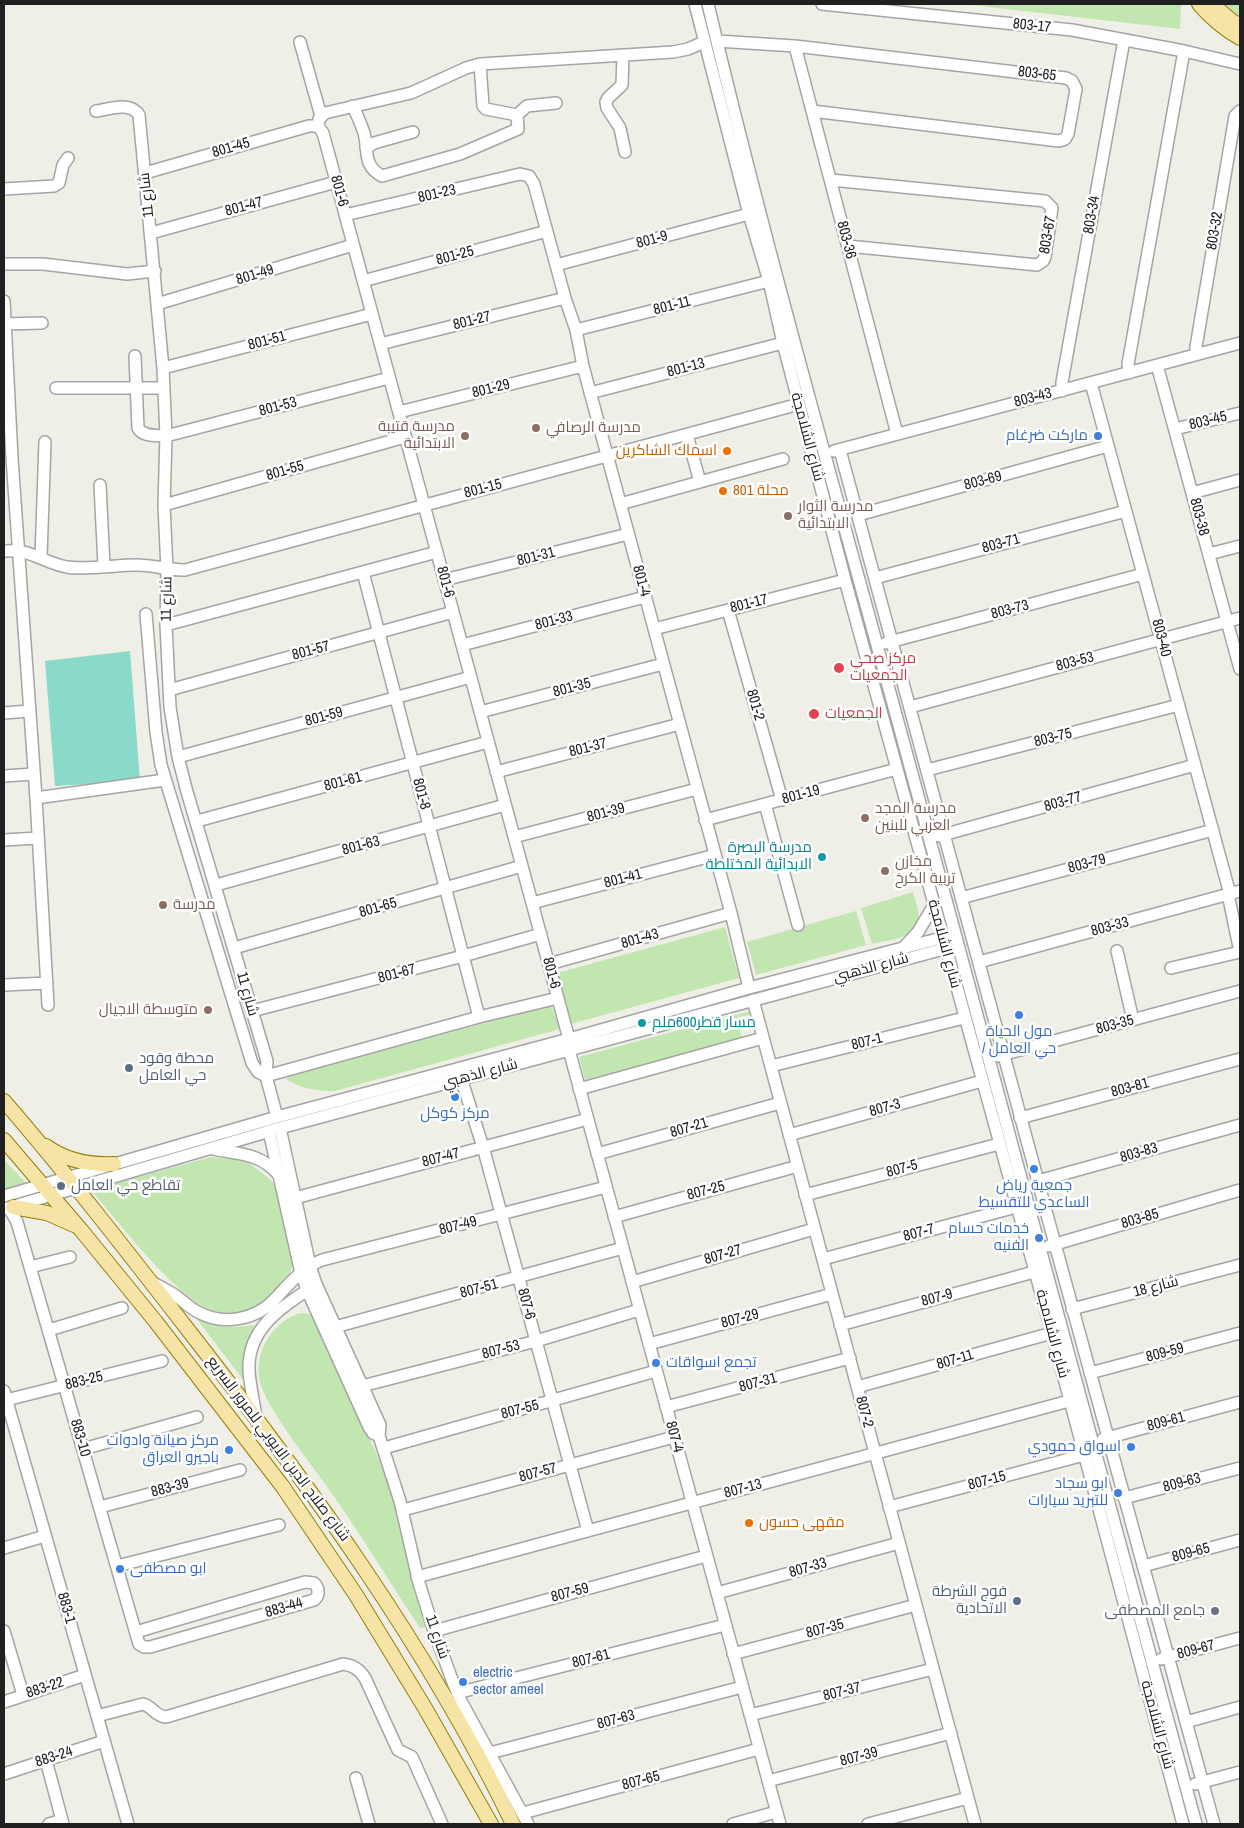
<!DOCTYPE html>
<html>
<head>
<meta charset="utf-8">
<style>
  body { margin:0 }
  #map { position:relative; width:1244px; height:1828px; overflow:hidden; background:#f0efe7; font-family:"Archivo Narrow",sans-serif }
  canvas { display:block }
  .frame { position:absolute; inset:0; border:5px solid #202020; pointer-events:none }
</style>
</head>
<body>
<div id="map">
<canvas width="1244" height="1828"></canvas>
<div class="frame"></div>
</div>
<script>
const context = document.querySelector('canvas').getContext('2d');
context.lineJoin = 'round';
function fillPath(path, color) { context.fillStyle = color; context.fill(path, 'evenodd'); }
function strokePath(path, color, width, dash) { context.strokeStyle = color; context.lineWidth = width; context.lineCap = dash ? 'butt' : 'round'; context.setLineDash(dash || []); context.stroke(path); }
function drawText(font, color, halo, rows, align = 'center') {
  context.font = font + ' "Archivo Narrow",Cairo,sans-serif'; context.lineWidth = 5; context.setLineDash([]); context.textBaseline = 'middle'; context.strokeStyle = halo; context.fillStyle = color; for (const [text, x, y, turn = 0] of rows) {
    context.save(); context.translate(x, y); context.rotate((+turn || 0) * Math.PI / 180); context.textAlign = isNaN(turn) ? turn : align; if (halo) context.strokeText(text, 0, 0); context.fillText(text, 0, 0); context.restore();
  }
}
fillPath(new Path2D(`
  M 963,4 L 1181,4 L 1180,29 Z
  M 1221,4 L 1240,4 L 1240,19 Z
  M 913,892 C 915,900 920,912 919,920 C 916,939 887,940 872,944 L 861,908 Z
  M 856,911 L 866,945 L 756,975 L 747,942 Z
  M 725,927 L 739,978 L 571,1024 L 557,973 Z
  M 551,1005 L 560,1029 L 335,1091 C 318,1091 301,1089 286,1079 L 291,1076 Z
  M 750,1011 L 751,1014 L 737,1018 L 742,1038 L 585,1080 L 579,1057 Z
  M 211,1157 L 232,1159 L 250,1164 L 271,1180 L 280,1193 L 293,1266 C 288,1279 280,1286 271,1296 C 267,1299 264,1304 260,1307 C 249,1312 231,1315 219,1313 C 179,1303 119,1222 91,1190 Z
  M 4,1160 L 24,1181 L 26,1184 L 4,1191 Z
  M 301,1313 L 309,1314 L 316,1318 L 392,1489 L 427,1624 L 425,1627 L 420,1628 C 391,1584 363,1538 333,1495 C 315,1468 263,1406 259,1377 C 255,1349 275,1320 301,1313 Z
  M 196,1318 C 219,1329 231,1328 255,1325 C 244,1343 243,1361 245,1382 Z`), '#c1e6b0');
fillPath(new Path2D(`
  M 130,651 L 140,781 L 55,786 L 45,661 Z`), '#8adaca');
const minor = new Path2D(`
  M 695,4 L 749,214 L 769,281 L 783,343 L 845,580 L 1052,1333 L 1183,1824
  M 708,4 C 774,283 855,559 929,837 C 1018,1166 1106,1496 1196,1824
  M 822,4 L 1072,30 L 1184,51 L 1240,64
  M 717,41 L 795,46 L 1066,78 L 1072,81 L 1076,89 L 1068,134 L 1065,139 L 1059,141 L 812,111
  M 300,42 L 321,116
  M 795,46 L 897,434
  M 623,55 L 622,85 L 608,98 L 606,102 L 607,108 L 620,128 L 625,152
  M 353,106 C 357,115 361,124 364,133 C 369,151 362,165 382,176 L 460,154 L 518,129 L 517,115 L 486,109 L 483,106 L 480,64
  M 96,111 C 109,109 131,101 139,115 L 163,368 L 166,436 L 164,505 L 167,570 L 166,625 L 170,707 L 178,757 L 187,792 L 267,1061 L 266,1076 L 277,1117
  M 517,115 L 527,106 L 556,103
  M 318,126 L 323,133 L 569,1039
  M 318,126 L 319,119 L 325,113 L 411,93 L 466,68 L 480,64 L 673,52 L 688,49 L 704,42
  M 366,148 L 374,143 L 413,132
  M 145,173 L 309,126 L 318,126
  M 831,180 L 1045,201 L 1052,208 L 1045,257 L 1043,261 L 1037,265 L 848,246
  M 4,189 L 54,186 L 59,183 L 63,165 L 68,158
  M 345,215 L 520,174 L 529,176 L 534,184 L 565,298 L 576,330 L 583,366 L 731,913 L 749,988
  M 151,233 L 336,182
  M 4,264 L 43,264 L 127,274 L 155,271
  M 556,265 L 749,214
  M 363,281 L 547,231
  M 4,301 L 12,458 L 36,798 L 48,1005
  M 157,304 L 353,245
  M 4,324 L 42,323
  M 576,330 L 769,281
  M 380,344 L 565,298
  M 1196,354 L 1196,347 L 1235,116 L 1240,111
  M 135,356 L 138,428 C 143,437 156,435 166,436 L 389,378
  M 1157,365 L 1240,669
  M 163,368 L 372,314
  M 1129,373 L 1128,364 L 1184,51
  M 1091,383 L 1230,894
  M 56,388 L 164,388
  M 1062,391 L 1062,382 L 1124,40
  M 590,393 L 783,343
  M 399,412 L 583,366
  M 1175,429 L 1240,413
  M 687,435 L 700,482
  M 840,450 L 1055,1244 L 1214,1824
  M 834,451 L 1240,343
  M 100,485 L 104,566
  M 1192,493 L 1240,480
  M 620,504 L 783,459
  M 164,505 L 405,437
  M 858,515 L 1108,446
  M 4,551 C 33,549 41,562 67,567 C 85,570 116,565 136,565 C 154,565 167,570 185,570 L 799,404
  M 1209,554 L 1240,546
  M 41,557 L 45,442
  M 363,572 L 479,1017
  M 875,578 L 1126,511
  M 444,580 L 628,534
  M 728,610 L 782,800
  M 146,614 L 156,732 L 161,765 L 252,1063 L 258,1072 L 266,1076 L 479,1017 L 558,998
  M 166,625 L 437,552
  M 654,629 L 845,580
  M 886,643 L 1143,574
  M 462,645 L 645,597
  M 169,690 L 453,612
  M 910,707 L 1240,618
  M 480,712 L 663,664
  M 4,713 L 29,711
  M 178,757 L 471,677
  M 927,770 L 1179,705
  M 496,772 L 680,724
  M 4,776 L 34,774
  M 36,798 L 165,780
  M 765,804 L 798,925
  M 705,820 L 897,769
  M 197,821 L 488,742
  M 939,836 L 1195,765
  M 514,837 L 697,789
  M 4,840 L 38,838
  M 216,885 L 505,805
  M 1228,894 L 1240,952
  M 961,898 L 1213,830
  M 532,903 L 715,855
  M 905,946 L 918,932 L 934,905
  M 234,948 L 522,866
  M 1117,951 L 1133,1020
  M 979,962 L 1240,891
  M 549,964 L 731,913
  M 1171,968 L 1240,952
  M 4,985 L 47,983
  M 753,1000 L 975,1824
  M 252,1011 L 463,956 L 541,934
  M 569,1050 L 780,1824
  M 998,1056 L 1240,991
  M 771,1066 L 964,1018
  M 461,1078 L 483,1147 L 588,1531
  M 579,1089 L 763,1038
  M 1020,1118 L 1240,1059
  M 280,1128 L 310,1266 L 316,1284 L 380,1425 L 379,1436 L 400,1501 L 419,1583 L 434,1631 L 454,1685 L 461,1701 L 528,1824
  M 269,1131 L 301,1273 L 307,1290 L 369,1427 L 373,1433 L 379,1436
  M 789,1135 L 982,1081
  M 213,1149 C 238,1154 260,1153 278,1174
  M 597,1154 L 780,1103
  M 1038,1181 L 1240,1125
  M 805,1195 L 999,1144
  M 4,1196 L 277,1117 L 569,1039 L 749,988 L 949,936
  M 295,1198 L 588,1119
  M 9,1208 L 17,1222 L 30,1267
  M 4,1209 L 280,1128 L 951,947
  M 614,1217 L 798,1166
  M 1049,1246 L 1240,1190
  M 70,1257 L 30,1267 L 139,1644 L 144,1647 L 150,1647 L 314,1600 C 320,1595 319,1588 314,1583 L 305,1582 L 136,1632
  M 823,1259 L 1016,1207
  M 632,1282 L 814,1229
  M 153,1283 C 161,1287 169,1291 176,1296 C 183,1301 190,1308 198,1312 C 223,1326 256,1320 275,1299 C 289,1284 302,1268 322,1260 L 606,1187
  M 1072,1309 L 1240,1265
  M 840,1325 L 1034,1272
  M 335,1327 L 623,1248
  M 49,1330 L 122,1308
  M 649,1344 L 832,1294
  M 1090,1373 L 1240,1333
  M 362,1386 L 536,1341 L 639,1310
  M 857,1387 L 1052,1333
  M 4,1391 L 128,1824
  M 6,1400 L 162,1361
  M 666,1407 L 850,1358
  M 256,1417 C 254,1402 250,1386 249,1371 C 247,1328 281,1308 312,1287
  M 1103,1439 L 1240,1402
  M 384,1448 L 656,1371
  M 83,1449 L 197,1417
  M 1124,1498 L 1240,1468
  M 100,1507 L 240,1470
  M 889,1507 L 1084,1455
  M 403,1510 L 674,1437
  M 4,1548 L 45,1536
  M 117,1566 L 279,1525
  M 1143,1566 L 1240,1540
  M 417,1577 L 1069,1401
  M 717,1593 L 899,1543
  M 4,1631 L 23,1695
  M 434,1631 L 706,1556
  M 733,1654 L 916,1605
  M 1161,1659 L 1240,1638
  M 457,1693 L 725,1625
  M 4,1702 L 85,1675
  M 750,1715 L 933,1669
  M 97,1716 L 143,1704 C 153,1707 155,1716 166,1717 L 343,1664 C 353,1665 360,1670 365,1678 L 398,1750 L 412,1757 L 442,1824
  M 1186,1722 L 1240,1707
  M 490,1753 L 742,1687
  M 46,1760 L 63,1824
  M 4,1774 L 104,1741
  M 356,1778 L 369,1824
  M 768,1781 L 951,1733
  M 1195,1784 L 1240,1772
  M 523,1813 L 759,1749
  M 49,1824 L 62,1820
  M 733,1824 L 776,1812
  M 868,1824 L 968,1798`);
const major = new Path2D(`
  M 1199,4 C 1211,18 1224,29 1240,38
  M 1212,4 L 1232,21 L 1240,26
  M 4,1101 C 67,1174 126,1250 185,1326 C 308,1483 426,1644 513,1824
  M 4,1140 L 81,1230 L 156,1322 L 283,1487 L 356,1595 L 425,1708 L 491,1824
  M 46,1146 C 66,1161 90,1165 114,1164
  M 13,1207 L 47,1213 L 74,1225`);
strokePath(minor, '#a4a4a4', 14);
strokePath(major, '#938009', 16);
strokePath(minor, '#fff', 11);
strokePath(major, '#f6e3a6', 14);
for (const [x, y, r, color] of [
  [536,428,5,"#8d6e63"],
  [465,436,5,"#8d6e63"],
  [1098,436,5,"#3f7fe0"],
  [727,451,5,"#e8710a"],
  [723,491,5,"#e8710a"],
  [788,516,5,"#8d6e63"],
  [839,668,6,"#e0444e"],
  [814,714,6,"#e0444e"],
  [865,818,5,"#8d6e63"],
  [822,857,5,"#0f9aa8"],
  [885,871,5,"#8d6e63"],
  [163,905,5,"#8d6e63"],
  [208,1010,5,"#8d6e63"],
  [1019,1015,5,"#3f7fe0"],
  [642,1023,5,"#0f9aa8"],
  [129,1068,5,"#5c6f8a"],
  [455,1097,5,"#3f7fe0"],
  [1034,1169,5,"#3f7fe0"],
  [61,1186,5,"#5c6f8a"],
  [1039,1238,5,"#3f7fe0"],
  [656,1363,5,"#3f7fe0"],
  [1131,1447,5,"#3f7fe0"],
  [229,1450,5,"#3f7fe0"],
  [1118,1493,5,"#3f7fe0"],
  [749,1523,5,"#e8710a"],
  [120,1569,5,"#3f7fe0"],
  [1017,1601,5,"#5c6f8a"],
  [1215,1611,5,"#6b7280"],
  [463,1682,5,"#3f7fe0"]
]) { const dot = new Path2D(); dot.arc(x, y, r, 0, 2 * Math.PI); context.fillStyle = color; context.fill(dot); strokePath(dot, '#fff', 2); }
drawText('15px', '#202020', '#fff', [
  ["803-17",1032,26,6],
  ["803-65",1037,74,7],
  ["801-45",231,148,-16],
  ["801-6",339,191,75],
  ["801-23",437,194,-13],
  ["شارع 11",147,195,-96],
  ["801-47",244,207,-15],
  ["803-34",1092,215,-80],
  ["803-32",1215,231,-80],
  ["803-67",1048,235,-80],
  ["801-9",652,240,-15],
  ["803-36",846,240,75],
  ["801-25",455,256,-15],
  ["801-49",255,275,-17],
  ["801-11",672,306,-14],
  ["801-27",472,321,-14],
  ["801-51",267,341,-15],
  ["801-13",686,368,-15],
  ["801-29",491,389,-14],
  ["803-43",1033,398,-15],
  ["801-53",278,407,-15],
  ["803-45",1208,421,-14],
  ["شارع الشلامجة",807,437,75],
  ["801-55",285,471,-16],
  ["803-69",983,481,-15],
  ["801-15",483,489,-15],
  ["803-38",1199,517,75],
  ["803-71",1001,544,-15],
  ["801-31",536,557,-14],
  ["801-4",641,581,75],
  ["801-6",445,582,75],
  ["شارع 11",167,599,-89],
  ["801-17",749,604,-14],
  ["803-73",1010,610,-15],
  ["801-33",554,621,-15],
  ["803-40",1161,638,75],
  ["801-57",311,651,-15],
  ["803-53",1075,662,-15],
  ["801-35",572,688,-15],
  ["801-2",755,705,74],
  ["801-59",324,717,-15],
  ["803-75",1053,738,-14],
  ["801-37",588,748,-14],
  ["801-61",343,782,-15],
  ["801-8",421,794,75],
  ["801-19",801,795,-15],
  ["803-77",1063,802,-16],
  ["801-39",606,813,-15],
  ["801-63",361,846,-15],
  ["803-79",1087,864,-15],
  ["801-41",623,879,-15],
  ["801-65",378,908,-16],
  ["803-33",1110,927,-15],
  ["801-43",640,939,-16],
  ["شارع الشلامجة",944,944,75],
  ["شارع الذهبي",871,968,-15],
  ["801-6",551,973,75],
  ["801-67",397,974,-15],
  ["شارع 11",247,994,74],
  ["803-35",1115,1025,-15],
  ["807-1",867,1042,-14],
  ["شارع الذهبي",480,1074,-15],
  ["803-81",1130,1088,-15],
  ["807-3",885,1108,-16],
  ["807-21",689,1128,-16],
  ["803-83",1139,1153,-16],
  ["807-47",441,1158,-15],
  ["807-5",902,1169,-15],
  ["807-25",706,1191,-15],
  ["803-85",1140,1219,-16],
  ["807-49",458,1226,-14],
  ["807-7",919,1233,-15],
  ["807-27",723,1255,-16],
  ["شارع 18",1156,1287,-15],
  ["807-51",479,1289,-15],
  ["807-9",937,1298,-15],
  ["807-6",526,1304,75],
  ["807-29",740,1319,-15],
  ["شارع الشلامجة",1052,1334,75],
  ["807-53",501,1350,-15],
  ["809-59",1165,1353,-15],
  ["807-11",955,1360,-16],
  ["883-25",84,1381,-14],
  ["807-31",758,1383,-15],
  ["807-55",520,1410,-15],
  ["807-2",864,1412,75],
  ["809-61",1166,1422,-15],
  ["807-4",674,1437,75],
  ["883-10",80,1438,74],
  ["شارع صلاح الدين الايوبي للمرور السريع",278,1449,53],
  ["807-57",538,1473,-15],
  ["807-15",987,1481,-15],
  ["809-63",1182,1483,-15],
  ["883-39",170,1488,-15],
  ["807-13",743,1489,-15],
  ["809-65",1191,1553,-15],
  ["807-33",808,1568,-16],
  ["807-59",570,1593,-15],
  ["883-1",66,1608,74],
  ["883-44",284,1608,-16],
  ["807-35",825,1629,-15],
  ["شارع 11",437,1637,71],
  ["809-67",1196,1650,-15],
  ["807-61",591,1659,-14],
  ["883-22",45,1688,-18],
  ["807-37",842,1692,-14],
  ["807-63",616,1720,-15],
  ["شارع الشلامجة",1157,1725,75],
  ["883-24",54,1757,-18],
  ["807-39",859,1757,-15],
  ["807-65",641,1781,-15]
]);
drawText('15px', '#785e54', '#fff', [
  ["مدرسة قتيبة",455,427,"right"],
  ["الابتدائية",455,444,"right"],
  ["مدرسة الرصافي",546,428],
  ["مدرسة الثوار",798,507],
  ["الابتدائية",798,524],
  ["مدرسة المجد",875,809],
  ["العربي للبنين",875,826],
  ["مخازن",895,862],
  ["تربية الكرخ",895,879],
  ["مدرسة",173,905],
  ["متوسطة الاجيال",198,1010,"right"]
], 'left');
drawText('15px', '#366cbe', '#fff', [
  ["ماركت ضرغام",1088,436],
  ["مول الحياة",1019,1032,"center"],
  ["/ حي العامل",1019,1049,"center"],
  ["مركز كوكل",455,1114,"center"],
  ["جمعية رياض",1034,1186,"center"],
  ["الساعدي للتقسيط",1034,1203,"center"],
  ["خدمات حسام",1029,1229],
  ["الفنيه",1029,1246],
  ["تجمع اسواقات",666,1363,"left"],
  ["مركز صيانة وادوات",219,1441],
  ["باجيرو العراق",219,1458],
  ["اسواق حمودي",1121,1447],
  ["ابو سجاد",1108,1484],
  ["للتبريد سيارات",1108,1501],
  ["ابو مصطفى",130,1569,"left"],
  ["electric",473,1673,"left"],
  ["sector ameel",473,1690,"left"]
], 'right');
drawText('15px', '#c56008', '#fff', [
  ["اسماك الشاكرين",717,451,"right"],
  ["محلة 801",733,491],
  ["مقهى حسون",759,1523]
], 'left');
drawText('15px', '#be3a42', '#fff', [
  ["مركز صحي",850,659],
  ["الجمعيات",850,676],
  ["الجمعيات",825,714]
], 'left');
drawText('15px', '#0d838f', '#fff', [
  ["مدرسة البصرة",812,848],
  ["الابدائية المختلطة",812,865],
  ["مسار قطر600ملم",652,1023,"left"]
], 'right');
drawText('15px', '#4e5e75', '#fff', [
  ["محطة وقود",139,1059],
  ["حي العامل",139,1076],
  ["تقاطع حي العامل",71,1186],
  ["فوج الشرطة",1007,1592,"right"],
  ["الاتحادية",1007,1609,"right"]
], 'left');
drawText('15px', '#5b616d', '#fff', [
  ["جامع المصطفى",1205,1611]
], 'right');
</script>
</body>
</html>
